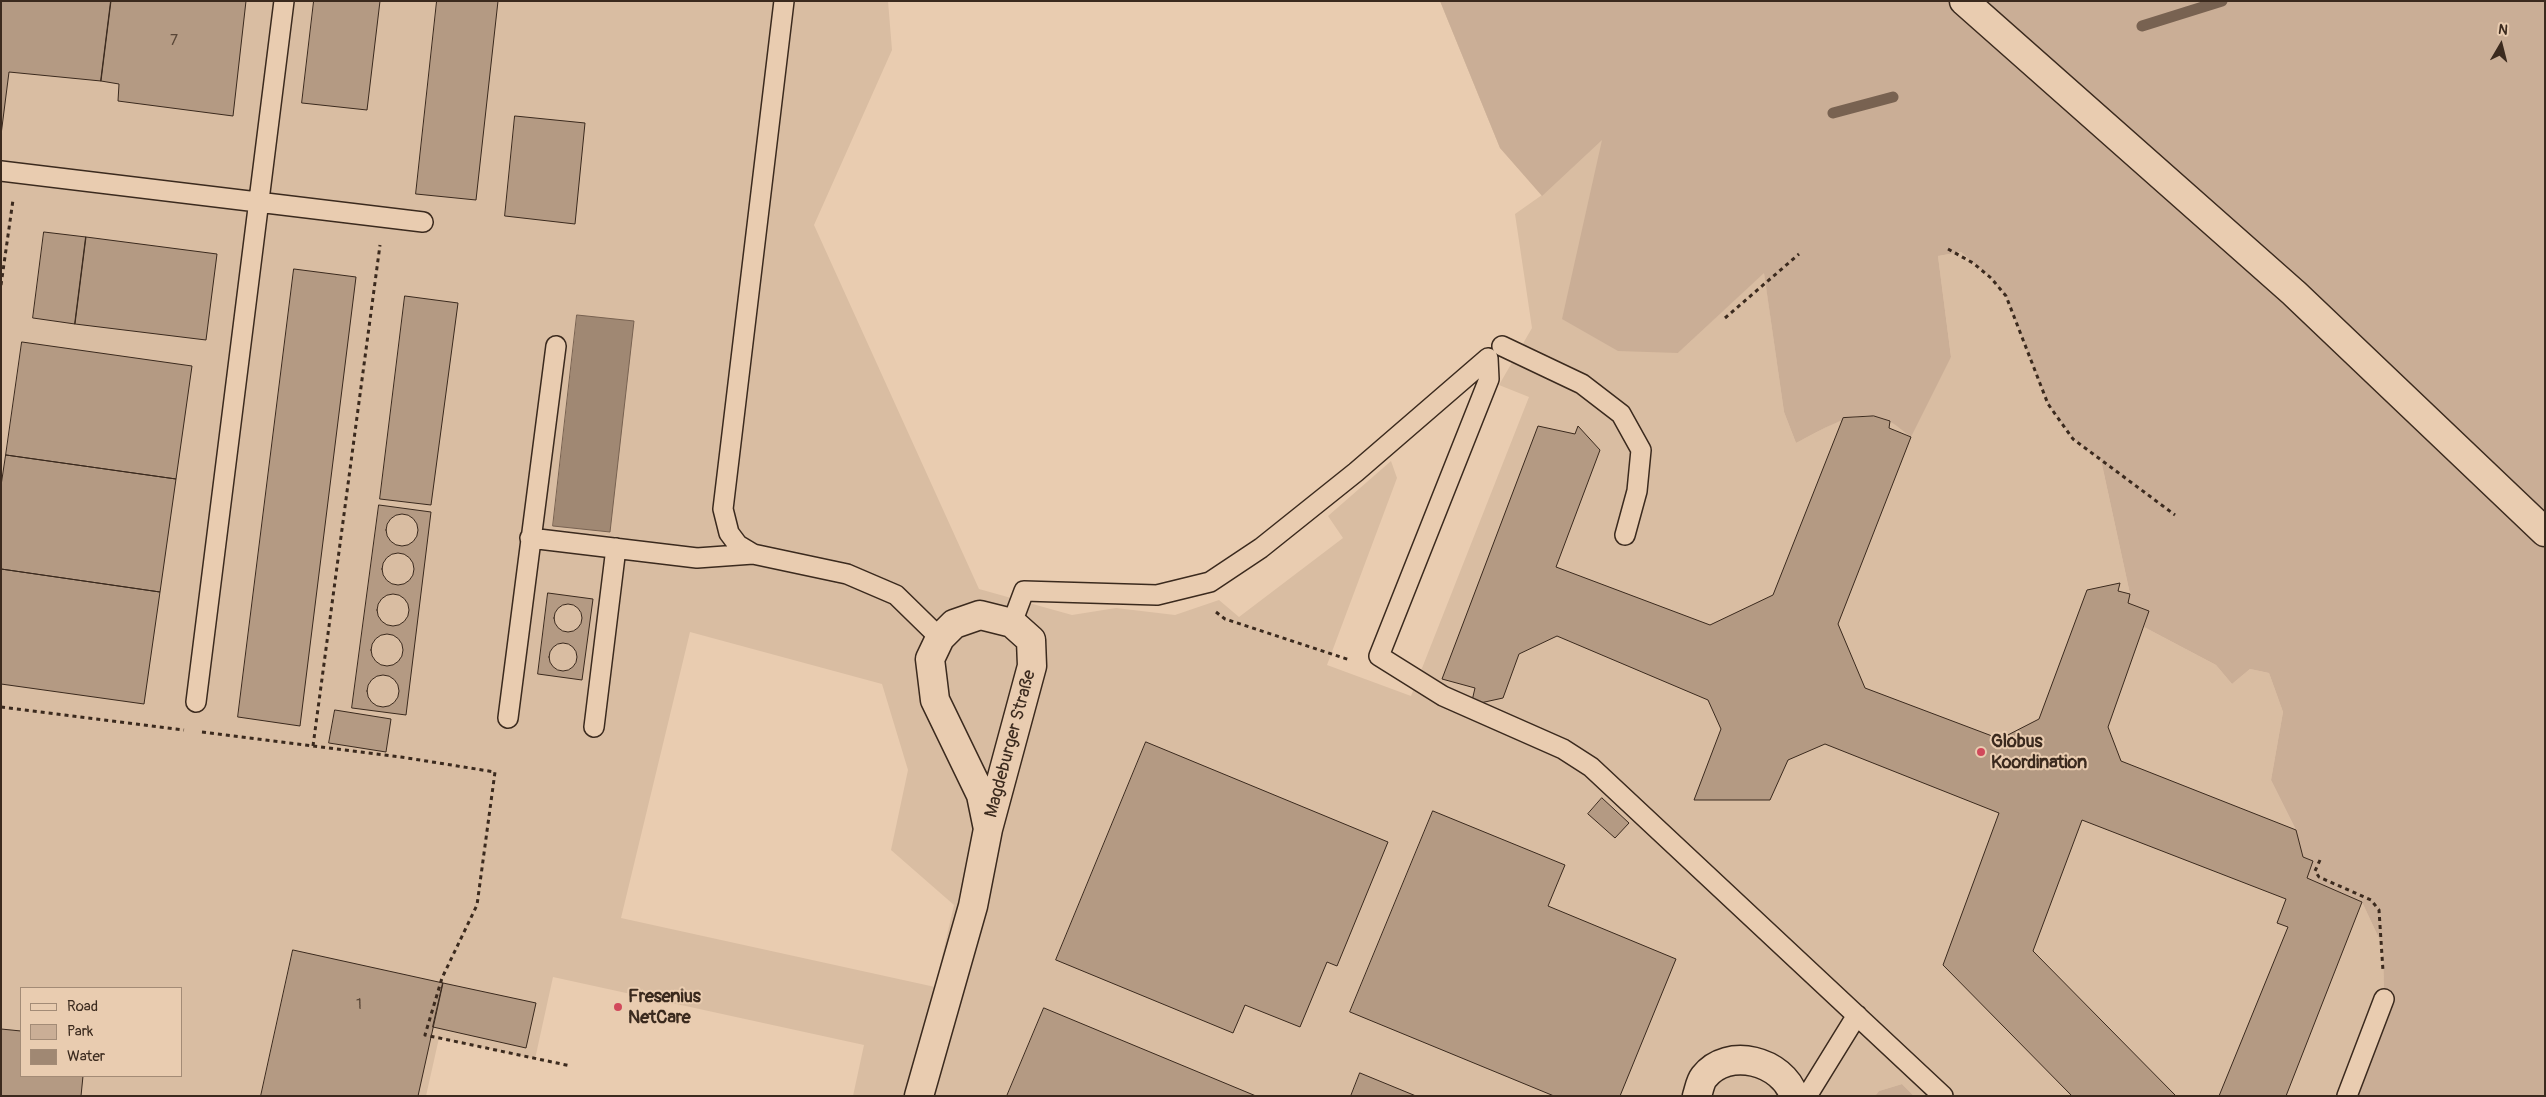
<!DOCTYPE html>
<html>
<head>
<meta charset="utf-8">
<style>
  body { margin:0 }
  #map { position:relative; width:2546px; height:1097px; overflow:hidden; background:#e9ccb0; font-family:Pangolin,sans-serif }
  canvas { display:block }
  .frame { position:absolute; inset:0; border:2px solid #3b2a1e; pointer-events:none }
  .legend { position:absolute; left:20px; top:987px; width:162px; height:90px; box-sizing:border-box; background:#e9ccb0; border:1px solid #a38b76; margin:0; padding:6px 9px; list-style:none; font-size:15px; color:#3b2a1e }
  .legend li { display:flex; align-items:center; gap:10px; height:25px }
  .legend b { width:25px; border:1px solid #a38b76 }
  .north { position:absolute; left:2476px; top:20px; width:50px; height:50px; -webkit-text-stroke:4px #e9ccb0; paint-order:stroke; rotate:8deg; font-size:14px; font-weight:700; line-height:20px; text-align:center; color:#3b2a1e }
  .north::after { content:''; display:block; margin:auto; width:18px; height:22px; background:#3b2a1e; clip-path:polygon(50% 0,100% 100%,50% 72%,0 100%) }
</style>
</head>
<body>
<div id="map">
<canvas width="2546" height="1097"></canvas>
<div class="frame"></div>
<ul class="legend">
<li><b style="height:6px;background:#e9ccb0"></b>Road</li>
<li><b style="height:14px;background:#caae96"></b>Park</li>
<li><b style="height:14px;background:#a08873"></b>Water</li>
</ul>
<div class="north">N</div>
</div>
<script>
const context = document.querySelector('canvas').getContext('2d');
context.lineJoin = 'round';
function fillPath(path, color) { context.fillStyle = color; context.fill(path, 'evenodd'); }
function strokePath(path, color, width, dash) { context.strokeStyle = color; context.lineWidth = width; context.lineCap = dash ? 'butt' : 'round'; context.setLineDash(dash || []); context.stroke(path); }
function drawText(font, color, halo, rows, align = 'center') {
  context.font = font + ' Pangolin,sans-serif'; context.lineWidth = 4; context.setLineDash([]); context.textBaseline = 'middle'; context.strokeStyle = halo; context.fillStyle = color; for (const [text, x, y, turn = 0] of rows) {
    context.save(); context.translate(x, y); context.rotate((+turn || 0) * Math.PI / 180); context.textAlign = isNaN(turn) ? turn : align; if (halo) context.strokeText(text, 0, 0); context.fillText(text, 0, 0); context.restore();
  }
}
fillPath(new Path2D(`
  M 1,1 L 888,1 L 892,50 L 814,225 L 979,589 L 1072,615 L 1116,608 L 1175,615 L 1219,600 L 1239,617 L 1343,538 L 1328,516 L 1391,461 L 1397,478 L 1327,665 L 1411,696 L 1529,397 L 1499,385 L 1532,328 L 1515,214 L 1542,195 L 1500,148 L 1440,1 L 1567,1 L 1678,353 L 1764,272 L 1784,412 L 1796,443 L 1843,418 L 1874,416 L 1890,421 L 1951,357 L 1938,256 L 1961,252 L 1991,278 L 2006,296 L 2048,404 L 2073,439 L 2101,460 L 2130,594 L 2149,611 L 2144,627 L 2216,665 L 2232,684 L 2250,669 L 2269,673 L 2283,712 L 2271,780 L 2296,830 L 2303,857 L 2313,861 L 2308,877 L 2362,902 L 2383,947 L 2384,999 L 2347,1096 L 1914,1096 L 1902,1084 L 1879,1091 L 1875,1096 L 853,1096 L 864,1045 L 553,977 L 535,1059 L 439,1038 L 426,1096 L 1,1096 ZM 690,632 L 882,684 L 908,770 L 891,850 L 954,905 L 935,987 L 621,918 ZM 21,988 L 181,988 L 181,1076 L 21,1076 Z`), '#d9bda2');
fillPath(new Path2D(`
  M 1440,1 L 2545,1 L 2545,1096 L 2347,1096 L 2384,999 L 2383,947 L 2362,902 L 2307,878 L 2313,861 L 2303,857 L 2296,830 L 2271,780 L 2283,712 L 2269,673 L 2250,669 L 2232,684 L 2216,665 L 2144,627 L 2149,611 L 2128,603 L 2130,594 L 2101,460 L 2073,439 L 2048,404 L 2006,296 L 1991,278 L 1961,252 L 1938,256 L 1951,357 L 1911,437 C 1904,432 1897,425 1889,421 C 1857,405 1824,429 1796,443 L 1784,412 L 1764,273 L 1678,353 L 1618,351 L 1562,319 L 1602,140 L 1542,196 L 1500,148 Z
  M 1902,1084 L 1914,1096 L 1875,1096 L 1879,1091 Z`), '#caae96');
const water = new Path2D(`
  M 577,315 L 634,321 L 610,532 L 553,526 Z`);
fillPath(water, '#a08873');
strokePath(water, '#786251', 1);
strokePath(new Path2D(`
  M 2142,26 L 2222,1
  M 1833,113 L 1893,97`), '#786251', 11);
const building = new Path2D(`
  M 1,1 L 111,1 L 101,81 L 9,72 L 1,135 Z
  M 111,1 L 246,1 L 233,116 L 118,101 L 119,84 L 101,81 Z
  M 314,1 L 380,1 L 367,110 L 302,103 Z
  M 437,1 L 498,1 L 476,200 L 416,194 Z
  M 515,116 L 585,123 L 575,224 L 505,216 Z
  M 44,232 L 86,237 L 75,324 L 33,318 Z
  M 86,237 L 217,254 L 206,340 L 75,324 Z
  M 294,269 L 356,277 L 300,726 L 238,717 Z
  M 405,296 L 458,303 L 431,505 L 380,499 Z
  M 22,342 L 192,366 L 176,479 L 6,455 Z
  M 1874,416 L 1890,421 L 1889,428 L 1911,437 L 1838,624 L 1865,688 L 2000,739 L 2039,719 L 2087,590 L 2120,583 L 2118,591 L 2130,594 L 2128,603 L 2149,611 L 2108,727 L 2121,761 L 2296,830 L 2303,857 L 2313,861 L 2307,878 L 2362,902 L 2286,1096 L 2219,1096 L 2288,927 L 2277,923 L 2286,899 L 2082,820 L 2033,951 L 2176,1096 L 2072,1096 L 1943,965 L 1999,813 L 1825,744 L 1788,760 L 1770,800 L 1694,800 L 1721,729 L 1708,700 L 1557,636 L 1519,654 L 1503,698 L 1471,705 L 1475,688 L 1442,679 L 1538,426 L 1575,434 L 1578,426 L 1600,450 L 1556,567 L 1710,625 L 1773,595 L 1843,418 Z
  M 6,455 L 176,479 L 160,592 L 1,569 L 1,486 Z
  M 379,505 L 431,512 L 406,715 L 352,708 Z
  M386 530a16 16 0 1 1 32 0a16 16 0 1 1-32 0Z
  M382 569a16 16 0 1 1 32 0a16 16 0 1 1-32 0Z
  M 1,569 L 160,592 L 144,704 L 1,684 Z
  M 548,593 L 593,599 L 582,680 L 538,674 Z
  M377 610a16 16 0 1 1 32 0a16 16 0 1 1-32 0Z
  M554 618a14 14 0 1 1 28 0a14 14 0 1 1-28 0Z
  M371 650a16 16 0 1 1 32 0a16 16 0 1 1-32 0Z
  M549 657a14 14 0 1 1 28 0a14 14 0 1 1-28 0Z
  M367 691a16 16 0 1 1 32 0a16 16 0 1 1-32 0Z
  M 335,710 L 391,719 L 386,752 L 329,743 Z
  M 1146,742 L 1388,842 L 1337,966 L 1327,962 L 1300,1027 L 1245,1005 L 1233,1033 L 1056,960 Z
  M 1602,798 L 1629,823 L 1615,838 L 1588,814 Z
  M 1433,811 L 1565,865 L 1548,906 L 1676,959 L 1620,1096 L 1554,1096 L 1350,1012 Z
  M 293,950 L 443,983 L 418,1096 L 261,1096 Z
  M 443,983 L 536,1003 L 526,1048 L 433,1027 Z
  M 1044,1008 L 1256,1096 L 1007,1096 Z
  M 1,1029 L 21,1031 L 21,1076 L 83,1076 L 81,1096 L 1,1096 Z
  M 1360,1073 L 1416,1096 L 1351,1096 Z`);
fillPath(building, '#b49a83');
strokePath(building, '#3b2a1e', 1);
const lane = new Path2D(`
  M 784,1 L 723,509 L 729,533 L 738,545 L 753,554 L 847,574 L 896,595 L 940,638
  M 1,171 L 423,222
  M 1502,346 L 1582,384 L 1621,414 L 1641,450 L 1637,491 L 1625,535
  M 530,538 L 697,558 L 753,554
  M 1012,623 L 1024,591 L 1157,595 L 1210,582 L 1261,548 L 1356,472 L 1488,358 L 1489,379 L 1379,656 L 1443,696 L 1563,749 L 1591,767 L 1943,1096
  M 196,702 L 284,1
  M 508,718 L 556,346
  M 594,727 L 616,548
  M 1807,1096 L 1857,1015
  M 2347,1096 L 2384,999`);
const street = new Path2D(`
  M 919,1096 L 973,906 L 988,829 L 1032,666 L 1031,640 L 1012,623 L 980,615 L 954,624 L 940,638 L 930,659 L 935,700 L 981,795 L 988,829
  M 1697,1096 C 1699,1090 1700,1082 1704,1077 C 1728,1046 1783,1061 1794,1096`);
const highway = new Path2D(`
  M 1964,1 L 2294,293 L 2545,532`);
strokePath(lane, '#3b2a1e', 22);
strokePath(street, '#3b2a1e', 31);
strokePath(highway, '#3b2a1e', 31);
strokePath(new Path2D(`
  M 1948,249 L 1973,263 L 1991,278 L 2006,296 L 2048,404 L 2073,439 L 2175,515
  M 1,285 L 13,200
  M 1725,318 L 1799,254
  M 1216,612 L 1225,619 L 1350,660
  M 1,707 L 184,730
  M 202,732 L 401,757 L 495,772 L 477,905 L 442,978 L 425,1035 L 571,1066
  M 313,746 L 380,245
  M 2320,860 L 2315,871 L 2319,877 L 2371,900 L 2379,910 L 2383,971`), '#3b2a1e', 3, [4, 4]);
strokePath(lane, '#e9ccb0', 19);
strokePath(street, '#e9ccb0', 28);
strokePath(highway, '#e9ccb0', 28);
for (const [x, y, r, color] of [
  [1981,752,5,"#d1495b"],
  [618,1007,5,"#d1495b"]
]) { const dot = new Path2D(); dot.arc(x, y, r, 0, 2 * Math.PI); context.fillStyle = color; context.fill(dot); strokePath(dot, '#e9ccb0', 2); }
drawText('15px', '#594637', null, [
  ["7",174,41],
  ["1",359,1005]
]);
drawText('bold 18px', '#3b2a1e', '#e9ccb0', [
  ["Globus",1991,742],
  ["Koordination",1991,763],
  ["Fresenius",628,997],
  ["NetCare",628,1018]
], 'left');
drawText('18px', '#3b2a1e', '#e9ccb0', [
  ["Magdeburger Straße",1011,744,-75]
]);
</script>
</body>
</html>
